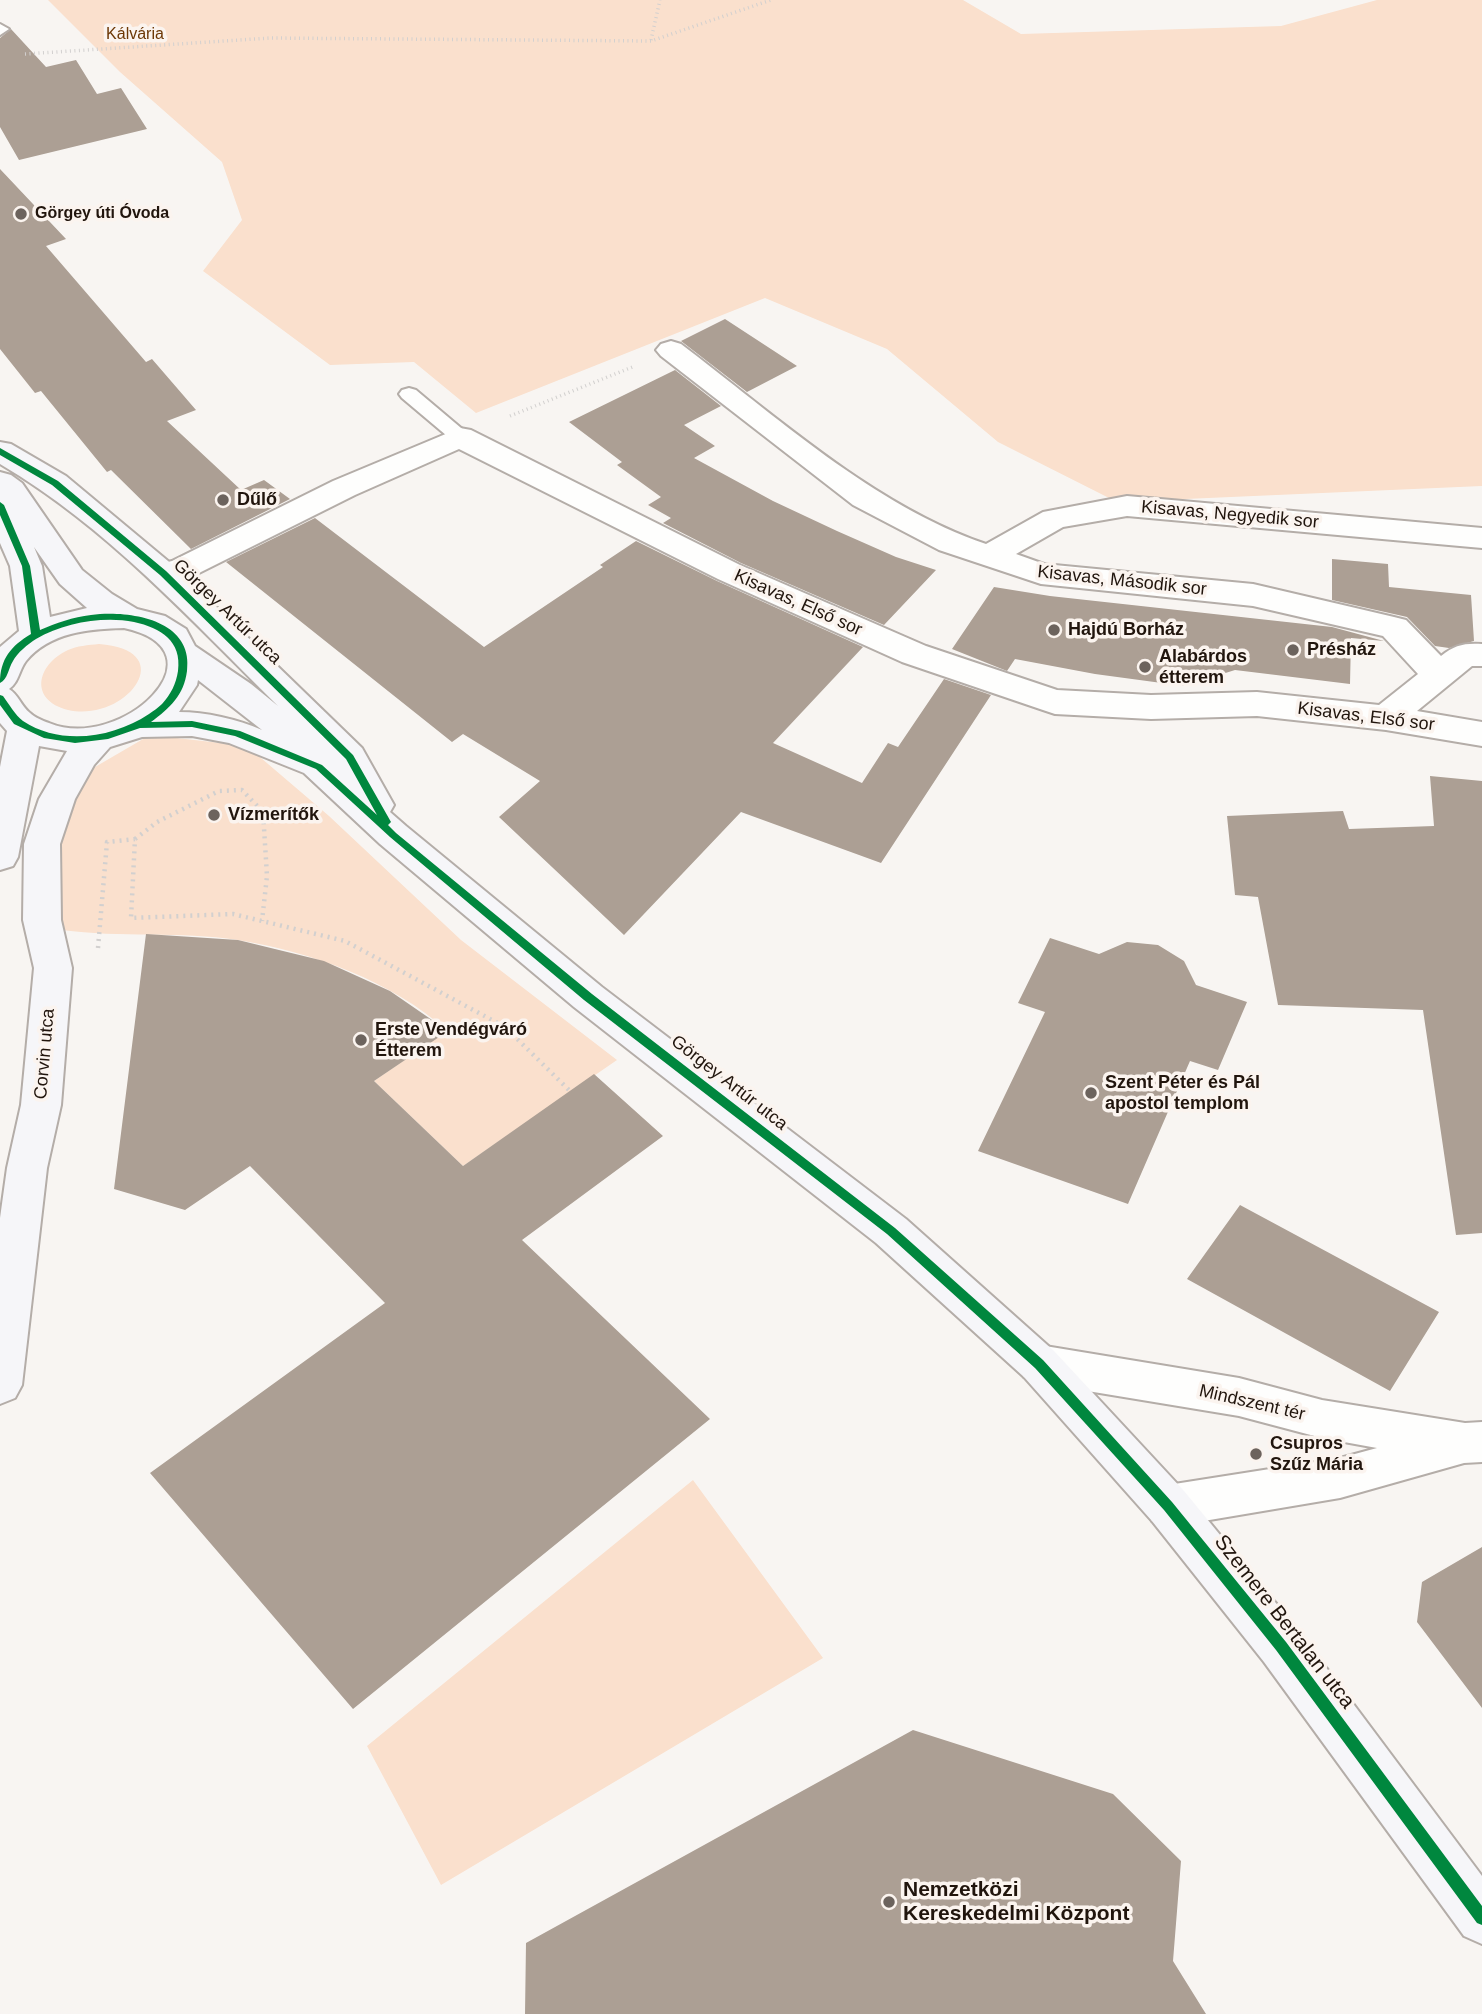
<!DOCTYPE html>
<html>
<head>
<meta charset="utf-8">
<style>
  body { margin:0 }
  canvas { display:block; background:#f8f5f2 }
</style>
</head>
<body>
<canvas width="1482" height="2014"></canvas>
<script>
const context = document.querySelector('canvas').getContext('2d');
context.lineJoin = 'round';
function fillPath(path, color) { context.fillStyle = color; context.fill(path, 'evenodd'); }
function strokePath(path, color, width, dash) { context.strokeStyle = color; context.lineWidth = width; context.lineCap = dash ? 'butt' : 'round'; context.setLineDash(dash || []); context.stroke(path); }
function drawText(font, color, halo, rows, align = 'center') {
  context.font = font + ' Arial,sans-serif'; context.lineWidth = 7; context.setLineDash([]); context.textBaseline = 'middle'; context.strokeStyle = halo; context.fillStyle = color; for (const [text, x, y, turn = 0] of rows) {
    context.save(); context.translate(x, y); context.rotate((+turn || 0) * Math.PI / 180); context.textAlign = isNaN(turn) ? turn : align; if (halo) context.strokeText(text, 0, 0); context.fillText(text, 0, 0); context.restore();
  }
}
fillPath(new Path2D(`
  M 48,0 L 963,0 L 1021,34 L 1281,26 L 1377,0 L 1482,0 L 1482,486 L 1117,502 L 998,442 L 887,349 L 765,298 L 476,413 L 414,362 L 330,365 L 203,271 L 242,220 L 222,162 L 120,72 Z
  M 99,644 C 182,650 126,723 68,710 C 29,700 36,665 68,650 C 77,646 88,645 99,644 Z
  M 150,735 L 247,746 L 329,816 L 461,940 L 617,1060 L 463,1166 L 374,1081 L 447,1031 C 393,981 311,952 238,940 C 180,931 120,938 62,930 L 61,813 L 95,767 Z
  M 693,1480 L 823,1658 L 441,1885 L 367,1746 Z`), '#fae0cd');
fillPath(new Path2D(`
  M 11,29 L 46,67 L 76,60 L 97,94 L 121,88 L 147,129 L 19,160 L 0,127 L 0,38 Z
  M 0,169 L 66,239 L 46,246 L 146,362 L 152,359 L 196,410 L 167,421 L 241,490 L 264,480 L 290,499 L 191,549 L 111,470 L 107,472 L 41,391 L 35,393 L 0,349 Z
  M 725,319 L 797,366 L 747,392 L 681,341 Z
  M 675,370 L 721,406 L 684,425 L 715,446 L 694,458 L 773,501 L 837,531 L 896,557 L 936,570 L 884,625 L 741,563 L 663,523 L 671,518 L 648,505 L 661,497 L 617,465 L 622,462 L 569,422 Z
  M 315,518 L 484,647 L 603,567 L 600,565 L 636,541 L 717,581 L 863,647 L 773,743 L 862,783 L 888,743 L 898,747 L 944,679 L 991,695 L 881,863 L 741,812 L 624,935 L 499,817 L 540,781 L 463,734 L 452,742 L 226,562 Z
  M 1332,559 L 1388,564 L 1389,587 L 1471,595 L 1474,641 L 1449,648 L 1435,646 L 1407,617 L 1332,600 Z
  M 994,587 L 1050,596 L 1332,627 L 1384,641 L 1351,638 L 1350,684 L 1235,670 L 1184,686 L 1095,674 L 1015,659 L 1007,671 L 952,649 Z
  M 1430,776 L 1482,781 L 1482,1233 L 1456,1235 L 1423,1010 L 1278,1005 L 1258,897 L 1235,895 L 1227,816 L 1343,811 L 1349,829 L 1434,826 Z
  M 146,934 L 238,940 L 324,961 L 390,991 L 448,1031 L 374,1081 L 463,1166 L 594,1074 L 663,1136 L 522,1240 L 710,1419 L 353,1709 L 150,1473 L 385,1303 L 250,1166 L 185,1210 L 114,1189 Z
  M 1050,938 L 1099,954 L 1127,942 L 1158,945 L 1184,961 L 1196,985 L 1247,1002 L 1218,1070 L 1190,1061 L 1128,1204 L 978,1151 L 1045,1012 L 1018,1003 Z
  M 1240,1205 L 1439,1312 L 1390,1391 L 1187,1279 Z
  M 1482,1547 L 1482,1708 L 1417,1622 L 1422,1582 Z
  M 913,1730 L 1113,1794 L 1181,1861 L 1173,1961 L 1206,2014 L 525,2014 L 526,1943 Z`), '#ac9f94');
const lane = new Path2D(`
  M 0,24 L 9,29 L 0,35 Z
  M 409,388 L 416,390 L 467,433 L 470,437 L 467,441 L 453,441 L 402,398 L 399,394 L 402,390 Z`);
const street = new Path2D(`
  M 671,341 L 681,344 C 775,415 874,506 986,544 L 1043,512 L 1127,496 L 1482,528 L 1482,548 L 1127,516 L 1063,527 L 1016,554 L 1044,564 L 1253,584 L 1394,617 L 1406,620 L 1441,656 C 1455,645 1464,643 1482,644 L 1482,666 L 1472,666 L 1417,711 L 1482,722 L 1482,746 L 1386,730 L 1257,716 L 1151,719 L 1055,714 L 1043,710 L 902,662 L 718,579 L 459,449 L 355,495 L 191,577 L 163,583 L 152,580 L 147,573 L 152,566 L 172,561 L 333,481 L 460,428 L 471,430 L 740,565 L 926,646 L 1057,690 L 1151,695 L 1257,692 L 1379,705 L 1418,674 L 1383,636 L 1253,606 L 1041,584 L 939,550 L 853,505 L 661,356 L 656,350 L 661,344 Z
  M 1039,1345 L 1239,1378 L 1322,1400 L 1465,1423 L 1482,1422 L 1482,1462 L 1464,1463 L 1340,1498 L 1168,1527 L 1152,1521 L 1145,1506 L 1152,1491 L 1168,1485 L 1340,1458 L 1377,1448 L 1322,1438 L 1239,1416 L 1039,1383 L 1024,1377 L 1017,1364 L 1024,1351 Z`);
const secondary = new Path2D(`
  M 0,442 L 11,444 L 66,476 L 174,566 L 362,748 L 394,805 L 390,812 L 406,826 L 602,987 L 906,1219 L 1054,1351 L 1184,1491 L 1298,1630 L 1482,1876 L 1482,1944 L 1464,1936 L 1264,1662 L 1152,1521 L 1024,1377 L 876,1243 L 574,1007 L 380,844 L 304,773 L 229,743 L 192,736 L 142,737 L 110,747 L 94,765 L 75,799 L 60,844 L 61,920 L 72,968 L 61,1105 L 47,1168 L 22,1385 L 15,1398 L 0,1404 L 0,1218 L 7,1168 L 21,1105 L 34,968 L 23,920 L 24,844 L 39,799 L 67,751 L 39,746 L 18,857 L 13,866 L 0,870 L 0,767 L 7,731 L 0,723 L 0,647 L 19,631 L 10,566 L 0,543 L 0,472 L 11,475 L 22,483 L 82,570 L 112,594 L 137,609 L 165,616 L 186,629 L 195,646 L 251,684 L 278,706 C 191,620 106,526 0,464 ZM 34,547 L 60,584 L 87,608 L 50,617 L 42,566 ZM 124,628 C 229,651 121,753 49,723 C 43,721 34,717 30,713 C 21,706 18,694 9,689 C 19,682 19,670 26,661 C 50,632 89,629 124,628 ZM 198,680 L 262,730 C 237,719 206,712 179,712 L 197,685 Z`);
strokePath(lane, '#b4ada8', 4);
strokePath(street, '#b4ada8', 4);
strokePath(secondary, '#b4ada8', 4);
strokePath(new Path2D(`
  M 651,40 L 660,0
  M 25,54 L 270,38 L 651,41 L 771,0
  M 510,416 L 635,366`), '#d2d0cf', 3.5, [1, 3.5]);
strokePath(new Path2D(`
  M 135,839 L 157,822 L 219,791 L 242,790 L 263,812 L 267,876 L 262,921
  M 98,948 L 107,842 L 135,839 L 131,918 L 233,914 L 345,941 L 505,1027 L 570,1091`), '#d2d0cf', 4.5, [2, 5]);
fillPath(lane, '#fefefd');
fillPath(street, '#fefefd');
fillPath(secondary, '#f6f6f9');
fillPath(new Path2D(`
  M 0,448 L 58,481 L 166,571 L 353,755 L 391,822 L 388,825 L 396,833 L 592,994 L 895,1228 L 1043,1360 L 1172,1502 L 1286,1642 L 1482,1906 L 1482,1925 L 1477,1923 L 1276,1650 L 1164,1510 L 1035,1368 L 887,1234 L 584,1000 L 390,837 L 316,769 L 235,736 L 192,727 L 140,728 L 108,739 L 75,743 L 44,738 L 14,724 L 0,705 L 0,695 L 3,696 C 9,704 15,715 23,721 C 61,746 113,738 149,714 C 153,711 158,708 162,704 C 171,694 176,684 178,671 C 182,641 161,628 134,622 C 102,616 64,623 36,639 C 28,644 17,653 13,661 C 8,669 8,679 0,683 C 0,659 11,646 31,634 L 22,566 L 0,515 L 0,502 L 4,505 L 30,566 L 40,630 C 56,623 73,617 91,615 C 130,610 194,620 187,671 C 184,695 170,708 151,722 L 192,721 L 240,731 L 322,765 L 377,815 L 346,759 L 160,575 L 52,485 L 0,455 Z`), '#00873e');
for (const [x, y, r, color] of [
  [21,214,7,"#6c635d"],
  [223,500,7,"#6c635d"],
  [1054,630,7,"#6c635d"],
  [1293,650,7,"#6c635d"],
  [1145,667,7,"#6c635d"],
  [214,815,7,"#6c635d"],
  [361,1040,7,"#6c635d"],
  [1091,1093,7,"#6c635d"],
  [1256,1454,7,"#6c635d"],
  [889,1902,7,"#6c635d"]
]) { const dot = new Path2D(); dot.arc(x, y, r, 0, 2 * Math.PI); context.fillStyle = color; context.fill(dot); strokePath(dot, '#fbf4ef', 2.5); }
drawText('16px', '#6c3806', '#fbf4ef', [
  ["Kálvária",135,35]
]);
drawText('bold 16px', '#21150d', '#fbf4ef', [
  ["Görgey úti Óvoda",35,214]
], 'left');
drawText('bold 18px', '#21150d', '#fbf4ef', [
  ["Dűlő",237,500],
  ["Hajdú Borház",1068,630],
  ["Présház",1307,650],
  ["Alabárdos",1159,657],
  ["étterem",1159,678],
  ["Vízmerítők",228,815],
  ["Erste Vendégváró",375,1030],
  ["Étterem",375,1051],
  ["Szent Péter és Pál",1105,1083],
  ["apostol templom",1105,1104],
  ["Csupros",1270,1444],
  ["Szűz Mária",1270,1465]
], 'left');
drawText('18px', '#21150d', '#fbf4ef', [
  ["Kisavas, Negyedik sor",1230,515,5],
  ["Kisavas, Második sor",1122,581,6],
  ["Kisavas, Első sor",798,603,24],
  ["Görgey Artúr utca",227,612,44],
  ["Kisavas, Első sor",1366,717,7],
  ["Corvin utca",45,1054,-85],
  ["Görgey Artúr utca",729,1083,38],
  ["Mindszent tér",1252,1403,13]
]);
drawText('21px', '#21150d', '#fbf4ef', [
  ["Szemere Bertalan utca",1284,1622,52]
]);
drawText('bold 21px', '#21150d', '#fbf4ef', [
  ["Nemzetközi",903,1890],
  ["Kereskedelmi Központ",903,1914]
], 'left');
</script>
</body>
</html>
